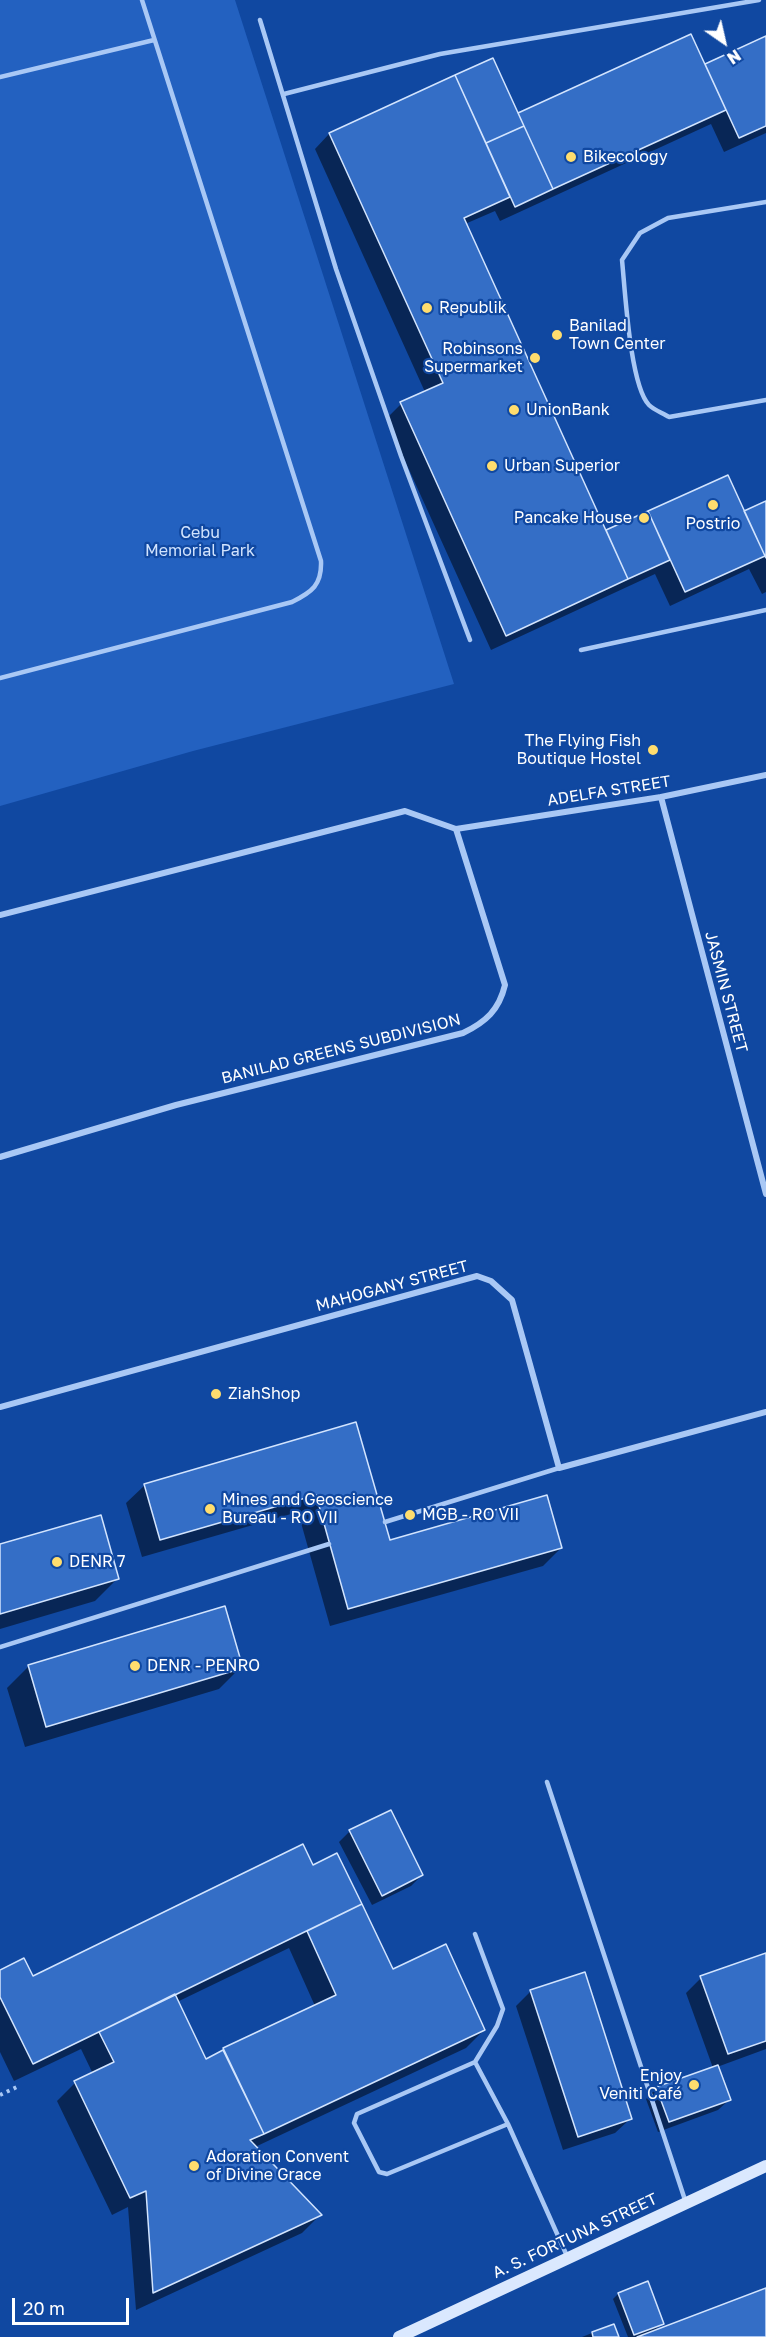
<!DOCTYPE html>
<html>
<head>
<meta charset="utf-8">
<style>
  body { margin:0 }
  #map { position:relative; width:766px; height:2337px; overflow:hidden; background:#1048a1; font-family:"Golos Text",sans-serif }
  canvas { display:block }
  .north { position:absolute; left:694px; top:12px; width:60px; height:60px; -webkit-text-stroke:4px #1048a1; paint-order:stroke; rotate:146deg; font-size:16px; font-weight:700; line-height:24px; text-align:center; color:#fff }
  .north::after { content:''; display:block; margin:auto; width:21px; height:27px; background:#fff; clip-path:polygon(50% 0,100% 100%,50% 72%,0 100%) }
  .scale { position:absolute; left:12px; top:2298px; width:117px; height:27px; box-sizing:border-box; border:3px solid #fff; border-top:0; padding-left:8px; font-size:18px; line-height:21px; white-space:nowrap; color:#fff; -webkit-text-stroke:4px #1048a1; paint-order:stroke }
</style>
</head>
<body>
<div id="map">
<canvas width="766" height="2337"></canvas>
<div class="north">N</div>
<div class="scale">20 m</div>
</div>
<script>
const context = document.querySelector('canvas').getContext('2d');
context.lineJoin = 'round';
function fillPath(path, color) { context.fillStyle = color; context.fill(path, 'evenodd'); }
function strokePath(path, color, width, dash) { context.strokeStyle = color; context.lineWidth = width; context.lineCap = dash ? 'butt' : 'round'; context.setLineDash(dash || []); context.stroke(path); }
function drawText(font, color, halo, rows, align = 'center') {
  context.font = font + ' "Golos Text",sans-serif'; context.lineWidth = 4.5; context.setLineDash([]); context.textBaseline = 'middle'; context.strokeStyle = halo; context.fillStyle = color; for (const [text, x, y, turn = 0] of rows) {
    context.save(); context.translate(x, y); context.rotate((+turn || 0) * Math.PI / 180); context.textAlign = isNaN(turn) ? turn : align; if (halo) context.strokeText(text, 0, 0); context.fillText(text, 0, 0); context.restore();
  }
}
fillPath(new Path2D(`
  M 0,0 L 235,0 L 454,684 L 193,751 L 0,806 Z`), '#2361c0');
fillPath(new Path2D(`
  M 766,38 L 766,133 L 724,152 L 711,124 L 500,221 L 495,211 L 465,224 L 605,532 L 727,477 L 744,513 L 766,502 L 766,592 L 762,594 L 749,569 L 670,606 L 655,574 L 491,650 L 386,419 L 401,404 L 425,392 L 315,149 L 329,134 L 492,60 L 517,115 L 704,66 Z
  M 355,1424 L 389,1541 L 561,1548 L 543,1566 L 330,1626 L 298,1512 L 142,1557 L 126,1503 L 145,1485 Z
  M 0,1546 L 117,1579 L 95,1601 L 0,1629 Z
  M 29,1666 L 241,1667 L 219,1689 L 25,1747 L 7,1688 Z
  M 350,1831 L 422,1875 L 411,1886 L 372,1905 L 339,1842 Z
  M 337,1855 L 392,1971 L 484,2030 L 466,2048 L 255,2147 L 320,2215 L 302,2233 L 136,2310 L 128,2207 L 112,2215 L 57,2101 L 75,2083 L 93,2074 L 81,2049 L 14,2081 L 0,2052 L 0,1972 L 32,1978 ZM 289,1948 L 315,2006 L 224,2049 L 205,2061 L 177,2002 Z
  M 766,1954 L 766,2049 L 717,2067 L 729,2100 L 718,2110 L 658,2132 L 646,2099 L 657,2088 L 713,2068 L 686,1993 L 701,1978 Z
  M 531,1991 L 630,2119 L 615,2133 L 563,2150 L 516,2006 Z
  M 766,2289 L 766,2337 L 628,2337 L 613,2299 L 618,2294 L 662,2323 L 653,2332 Z
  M 613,2326 L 617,2337 L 582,2337 L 592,2333 Z`), '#0007');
const building = new Path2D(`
  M 691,34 L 726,110 L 553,189 L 518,113 Z
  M 766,36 L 766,126 L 739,138 L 705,64 Z
  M 493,58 L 524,126 L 486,143 L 455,75 Z
  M 455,75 L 510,197 L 464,218 L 628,579 L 506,636 L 400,402 L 443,383 L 329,133 Z
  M 524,126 L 553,189 L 515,207 L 486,143 Z
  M 728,475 L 765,556 L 685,592 L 648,511 Z
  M 766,501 L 766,558 L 744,511 Z
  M 648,511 L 670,560 L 628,579 L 606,530 Z
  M 356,1422 L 390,1540 L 547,1495 L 562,1548 L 348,1609 L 316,1495 L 160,1540 L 144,1484 Z
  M 101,1515 L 119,1579 L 0,1614 L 0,1544 Z
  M 225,1606 L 243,1668 L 46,1727 L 28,1665 Z
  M 391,1810 L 423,1875 L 382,1896 L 349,1830 Z
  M 303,1844 L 313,1865 L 337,1853 L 362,1904 L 33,2064 L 0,1997 L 0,1970 L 24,1958 L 33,1976 Z
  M 362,1904 L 393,1969 L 446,1944 L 485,2030 L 264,2134 L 223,2048 L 336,1995 L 307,1931 Z
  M 766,1953 L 766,2041 L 728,2054 L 700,1976 Z
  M 585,1972 L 632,2119 L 578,2137 L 530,1990 Z
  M 175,1994 L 206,2059 L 223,2050 L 264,2134 L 250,2140 L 322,2215 L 153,2293 L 146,2191 L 130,2198 L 74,2081 L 114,2062 L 99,2032 Z
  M 718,2065 L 731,2100 L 669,2122 L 656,2087 Z
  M 648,2281 L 664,2324 L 634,2335 L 618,2293 Z
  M 766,2288 L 766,2337 L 637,2337 Z
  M 614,2324 L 619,2337 L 593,2337 L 592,2332 Z`);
fillPath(building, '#346ec6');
strokePath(building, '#d2e4fe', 1.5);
strokePath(new Path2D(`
  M 0,2095 L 19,2086`), '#a9c8f5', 4, [3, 4.5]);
strokePath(new Path2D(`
  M 260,20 L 336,269 L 401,456 L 470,640
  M 0,77 L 154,40
  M 284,94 L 440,54 L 759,0
  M 766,202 L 668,218 L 640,233 L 622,260 C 625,289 630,386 649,405 C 654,410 663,413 669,417 L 766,400
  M 581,650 L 766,610
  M 0,678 L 292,602 C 312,592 322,585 321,561 L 142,0
  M 385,1522 L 559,1468
  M 0,1647 L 329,1544
  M 547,1782 L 686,2203
  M 475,1934 L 503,2009 L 497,2026 L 475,2062 L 508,2124
  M 475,2062 L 357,2114 L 354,2123 L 379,2172 L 387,2174 L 508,2124 L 567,2256`), '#a9c8f5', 4.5);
strokePath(new Path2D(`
  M 661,797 L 766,1194
  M 0,915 L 405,811 L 456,829 L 661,797 L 766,775
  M 0,1157 L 176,1105 L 463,1033 C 486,1022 499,1010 505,985 L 456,829
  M 0,1407 L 477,1276 L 491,1281 L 512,1300 L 559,1468 L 766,1412`), '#a9c8f5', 6);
strokePath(new Path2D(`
  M 399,2337 L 766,2166`), '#dae8fe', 12);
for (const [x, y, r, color] of [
  [571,157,6,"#ffdd6e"],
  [427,308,6,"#ffdd6e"],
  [557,335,6,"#ffdd6e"],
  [535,358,6,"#ffdd6e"],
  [514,410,6,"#ffdd6e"],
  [492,466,6,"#ffdd6e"],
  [713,505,6,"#ffdd6e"],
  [644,518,6,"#ffdd6e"],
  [653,750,6,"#ffdd6e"],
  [216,1394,6,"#ffdd6e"],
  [210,1509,6,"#ffdd6e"],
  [410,1515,6,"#ffdd6e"],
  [57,1562,6,"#ffdd6e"],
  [135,1666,6,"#ffdd6e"],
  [694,2085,6,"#ffdd6e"],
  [194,2166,6,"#ffdd6e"]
]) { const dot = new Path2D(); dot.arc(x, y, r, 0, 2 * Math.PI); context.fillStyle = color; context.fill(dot); strokePath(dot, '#1048a1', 2); }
drawText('16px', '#fff', '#1048a1', [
  ["Bikecology",583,157],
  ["Republik",439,308],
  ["Banilad",569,326],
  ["Town Center",569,344],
  ["Robinsons",523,349,"right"],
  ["Supermarket",523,367,"right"],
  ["UnionBank",526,410],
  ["Urban Superior",504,466],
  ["Pancake House",632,518,"right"],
  ["Postrio",713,524,"center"],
  ["The Flying Fish",641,741,"right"],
  ["Boutique Hostel",641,759,"right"],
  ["ZiahShop",228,1394],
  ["Mines and Geoscience",222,1500],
  ["Bureau - RO VII",222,1518],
  ["MGB - RO VII",422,1515],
  ["DENR 7",69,1562],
  ["DENR - PENRO",147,1666],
  ["Enjoy",682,2076,"right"],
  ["Veniti Café",682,2094,"right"],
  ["Adoration Convent",206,2157],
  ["of Divine Grace",206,2175]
], 'left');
drawText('16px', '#d2e4fe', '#1048a1', [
  ["Cebu",200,533],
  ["Memorial Park",200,551]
]);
drawText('16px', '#fff', '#1048a1', [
  ["ADELFA STREET",609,791,-9],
  ["JASMIN STREET",726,992,75],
  ["BANILAD GREENS SUBDIVISION",341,1049,-14],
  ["MAHOGANY STREET",392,1286,-15],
  ["A. S. FORTUNA STREET",575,2236,-25]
]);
</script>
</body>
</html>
